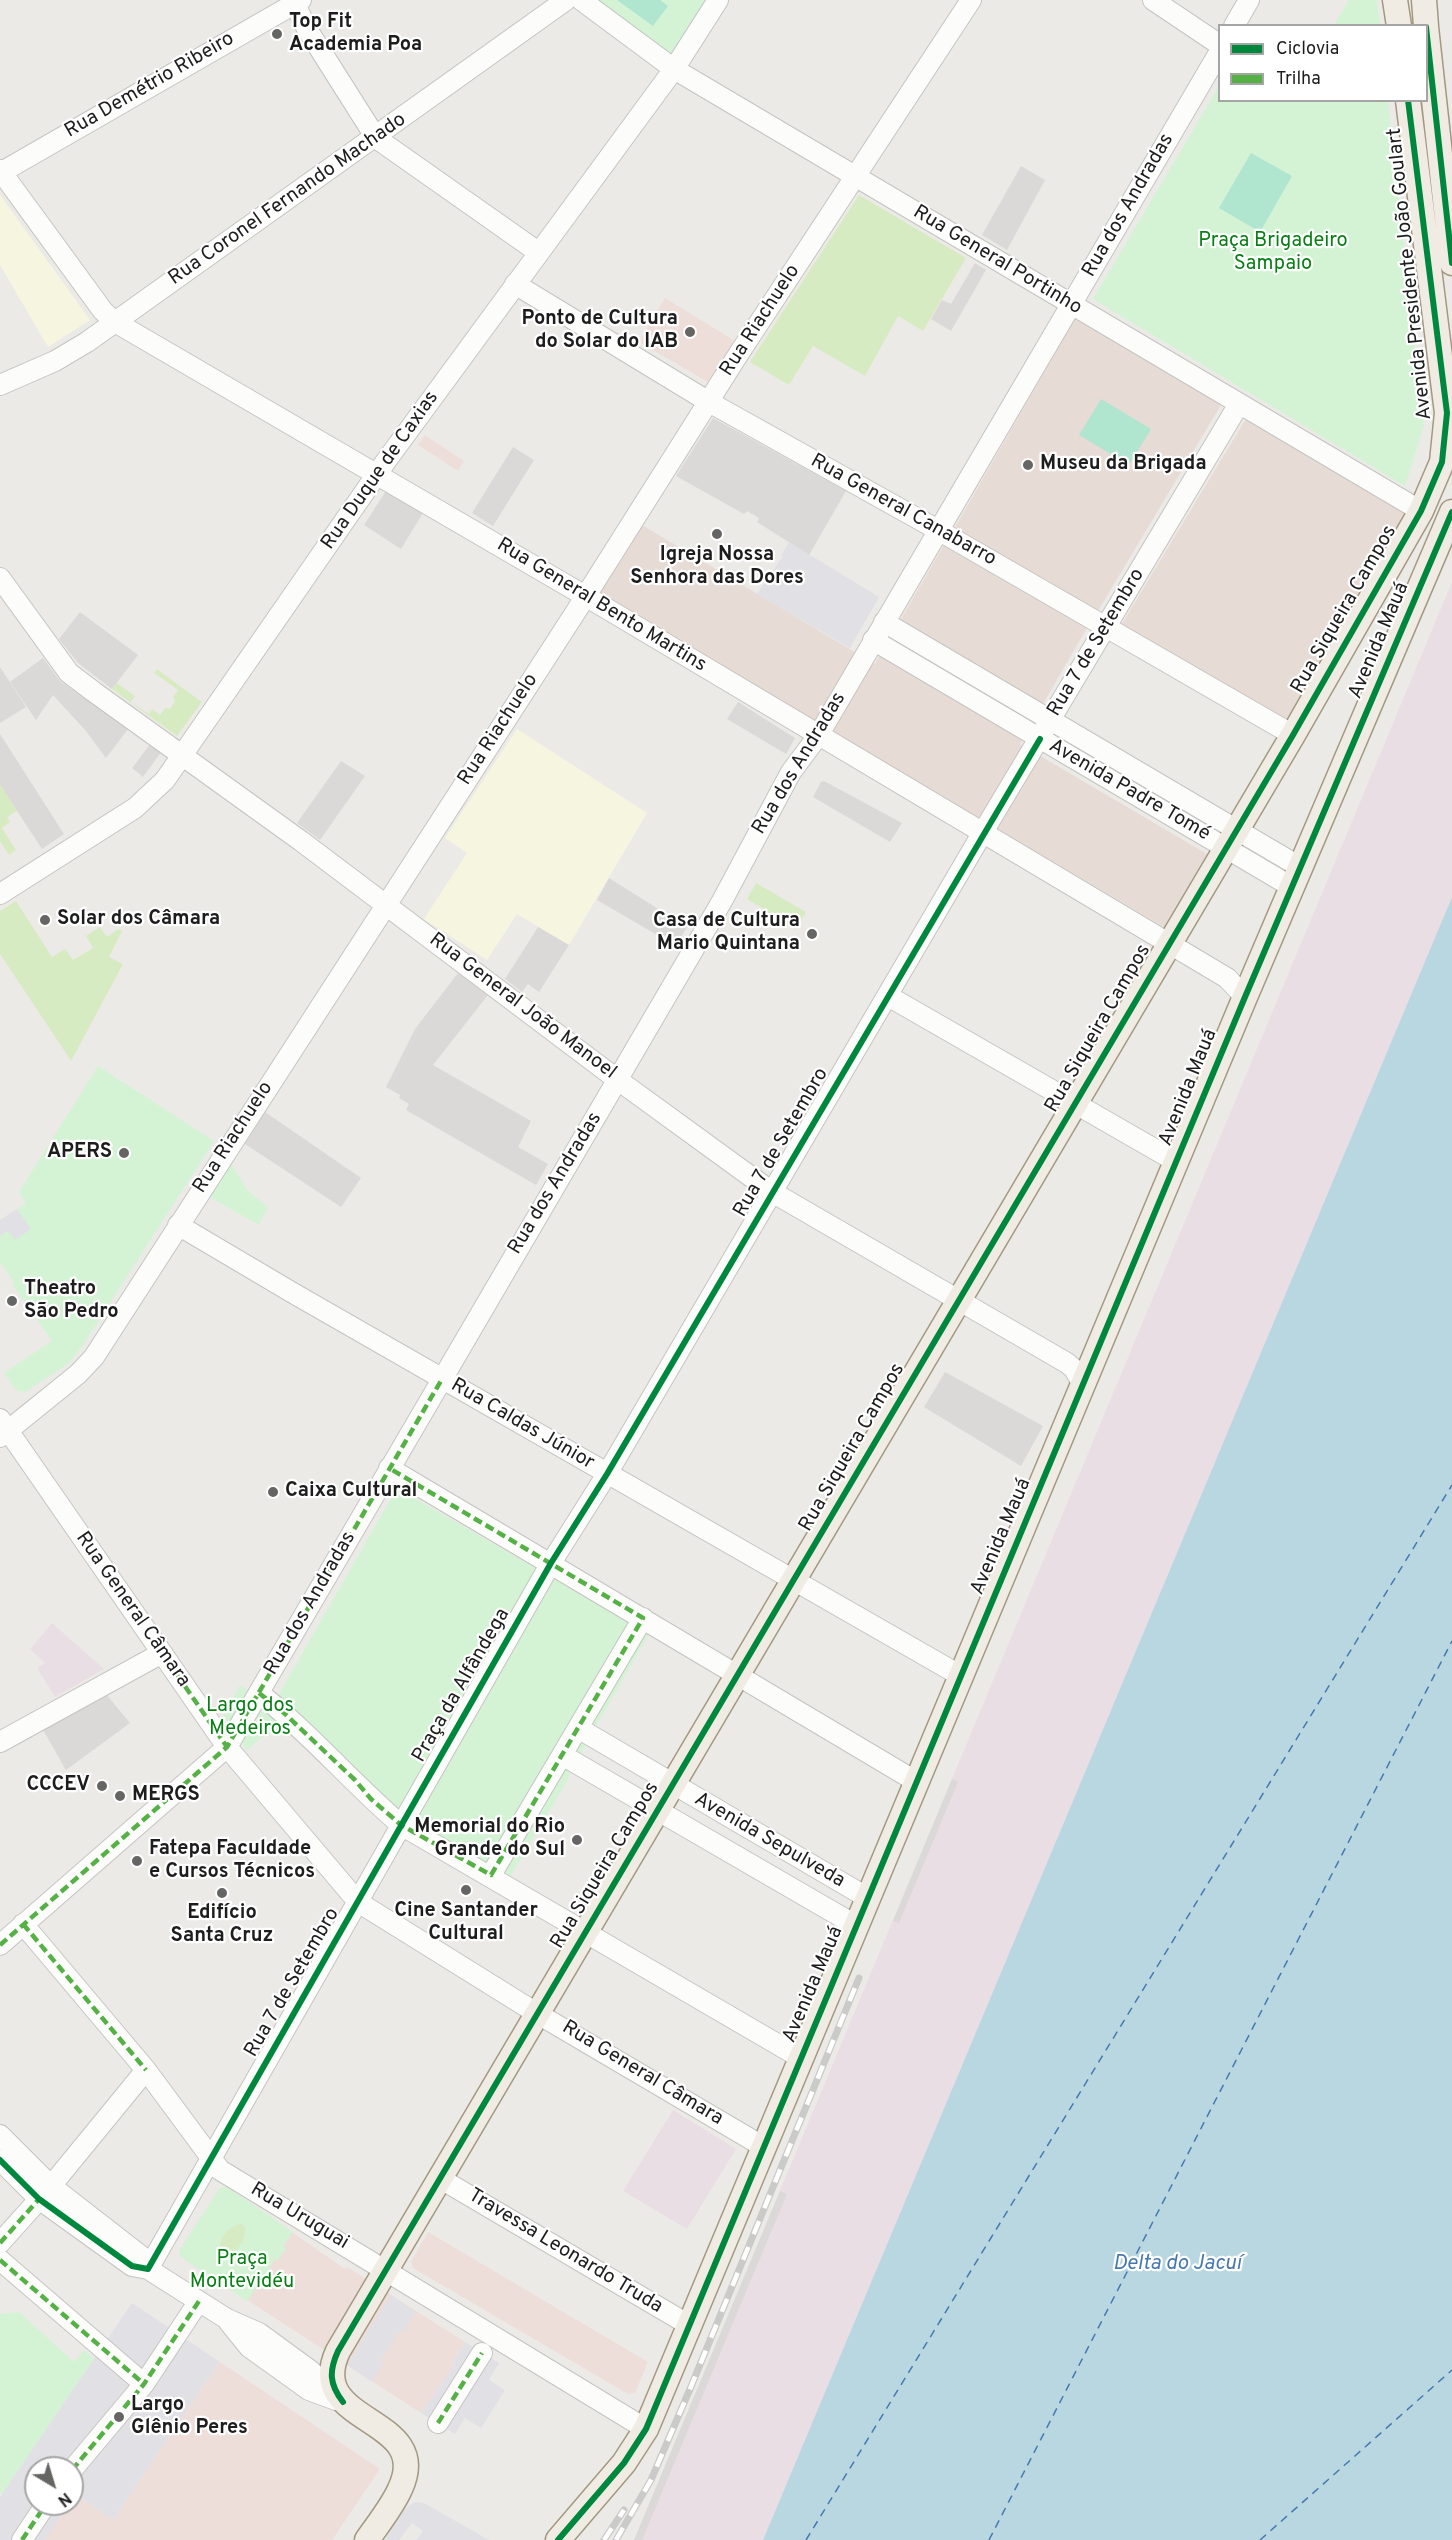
<!DOCTYPE html>
<html>
<head>
<meta charset="utf-8">
<style>
  body { margin:0 }
  #map { position:relative; width:1452px; height:2540px; overflow:hidden; background:#eceae6; font-family:Overpass,sans-serif }
  canvas { display:block }
  .legend { position:absolute; left:1218px; top:24px; width:210px; height:78px; box-sizing:border-box; background:#fff; border:2px solid #a5a5a5; margin:0; padding:8px 10px; list-style:none; font-size:18px; color:#1d1d1d }
  .legend li { display:flex; align-items:center; gap:12px; height:30px }
  .legend b { width:30px; border:2px solid #a5a5a5 }
  .north { position:absolute; left:24px; top:2456px; width:60px; height:60px; box-sizing:border-box; background:#fff; border:2px solid #a5a5a5; border-radius:50%; rotate:142deg; font-size:16px; font-weight:700; line-height:24px; text-align:center; color:#1d1d1d }
  .north::after { content:''; display:block; margin:auto; width:21px; height:27px; background:#656563; clip-path:polygon(50% 0,100% 100%,50% 72%,0 100%) }
</style>
</head>
<body>
<div id="map">
<canvas width="1452" height="2540"></canvas>
<ul class="legend">
<li><b style="height:8px;background:#00873e"></b>Ciclovia</li>
<li><b style="height:8px;background:#55b145"></b>Trilha</li>
</ul>
<div class="north">N</div>
</div>
<script>
const context = document.querySelector('canvas').getContext('2d');
context.lineJoin = 'round';
function fillPath(path, color) { context.fillStyle = color; context.fill(path, 'evenodd'); }
function strokePath(path, color, width, dash) { context.strokeStyle = color; context.lineWidth = width; context.lineCap = dash ? 'butt' : 'round'; context.setLineDash(dash || []); context.stroke(path); }
function drawText(font, color, halo, rows, align = 'center') {
  context.font = font + ' Overpass,sans-serif'; context.lineWidth = 4.5; context.setLineDash([]); context.textBaseline = 'middle'; context.strokeStyle = halo; context.fillStyle = color; for (const [text, x, y, turn = 0] of rows) {
    context.save(); context.translate(x, y); context.rotate((+turn || 0) * Math.PI / 180); context.textAlign = isNaN(turn) ? turn : align; if (halo) context.strokeText(text, 0, 0); context.fillText(text, 0, 0); context.restore();
  }
}
fillPath(new Path2D(`
  M 0,667 L 26,707 L 0,723 Z
  M 0,734 L 64,834 L 42,849 L 0,785 Z`), '#dbd9d7');
fillPath(new Path2D(`
  M 665,298 L 735,341 L 708,382 L 639,342 Z
  M 425,435 L 464,461 L 458,471 L 418,445 Z
  M 227,2187 L 345,2269 L 347,2267 L 465,2342 L 452,2363 L 454,2365 L 421,2413 L 181,2257 L 179,2251 L 220,2188 Z
  M 428,2232 L 648,2362 L 635,2393 L 628,2394 L 413,2268 L 411,2262 Z
  M 220,2362 L 380,2469 L 332,2540 L 0,2540 L 0,2497 L 36,2504 L 72,2504 L 72,2492 L 113,2520 Z`), '#eededa');
fillPath(new Path2D(`
  M 1452,582 L 1452,897 L 763,2540 L 634,2540 Z
  M 52,1623 L 104,1669 L 55,1697 L 37,1668 L 45,1663 L 30,1649 Z
  M 673,2110 L 736,2149 L 687,2229 L 623,2191 Z`), '#eadee5');
fillPath(new Path2D(`
  M 0,195 L 90,320 L 48,347 L 0,265 Z
  M 517,729 L 647,813 L 569,945 L 517,914 L 487,960 L 424,919 L 467,853 L 445,838 Z`), '#f6f6e0');
fillPath(new Path2D(`
  M 1021,166 L 1045,180 L 1007,250 L 982,235 Z
  M 975,263 L 986,270 L 951,331 L 931,319 L 942,300 L 951,304 Z
  M 713,418 L 846,491 L 809,555 L 757,522 L 759,518 L 747,511 L 744,514 L 676,476 Z
  M 513,447 L 534,460 L 493,526 L 472,513 Z
  M 386,491 L 423,513 L 401,549 L 364,525 Z
  M 80,612 L 138,655 L 112,689 L 78,663 L 59,639 Z
  M 43,658 L 60,681 L 129,728 L 106,758 L 86,731 L 53,695 L 36,720 L 10,682 Z
  M 738,702 L 795,738 L 786,754 L 727,719 Z
  M 151,743 L 162,751 L 143,777 L 132,768 Z
  M 341,761 L 365,776 L 320,840 L 297,823 Z
  M 824,781 L 902,823 L 890,842 L 813,797 L 821,782 Z
  M 609,878 L 687,927 L 676,946 L 597,900 Z
  M 538,927 L 569,945 L 539,992 L 528,984 L 522,992 L 505,979 Z
  M 458,973 L 488,995 L 433,1065 L 531,1121 L 518,1147 L 548,1164 L 536,1185 L 406,1110 L 409,1104 L 399,1098 L 400,1095 L 386,1087 L 415,1029 Z
  M 265,1112 L 361,1178 L 341,1207 L 245,1144 Z
  M 945,1372 L 1043,1426 L 1021,1466 L 924,1407 Z
  M 107,1695 L 130,1723 L 66,1770 L 43,1730 Z
  M 952,1779 L 958,1782 L 899,1923 L 893,1921 Z
  M 780,2191 L 787,2194 L 642,2540 L 634,2540 Z`), '#dad9d7');
fillPath(new Path2D(`
  M 1076,317 L 1221,405 L 1098,611 L 954,529 Z
  M 1247,417 L 1409,514 L 1286,721 L 1120,627 Z
  M 642,525 L 875,664 L 945,543 L 1088,626 L 1020,744 L 1207,854 L 1164,927 L 598,593 Z`), '#e7dbd5');
fillPath(new Path2D(`
  M 859,195 L 966,258 L 923,331 L 898,316 L 865,376 L 813,346 L 789,385 L 750,362 Z
  M 157,669 L 202,702 L 177,736 L 112,689 L 117,683 L 135,696 L 131,702 L 149,714 L 152,709 L 160,715 L 165,708 L 170,709 L 175,701 L 173,697 L 178,690 L 154,673 Z
  M 0,785 L 17,811 L 7,817 L 10,822 L 2,828 L 16,850 L 9,855 L 0,841 Z
  M 756,883 L 806,912 L 796,930 L 763,912 L 764,909 L 747,899 Z
  M 16,901 L 52,957 L 65,949 L 73,960 L 93,948 L 86,936 L 100,927 L 107,937 L 118,929 L 122,931 L 109,957 L 123,964 L 71,1061 L 0,954 L 0,911 Z
  M 241,2224 L 245,2227 C 246,2241 237,2257 221,2255 C 216,2240 227,2226 241,2224 Z`), '#d7ebc3');
fillPath(new Path2D(`
  M 590,0 L 711,0 L 671,61 Z
  M 1349,0 L 1377,0 L 1380,25 L 1334,25 Z
  M 1219,86 L 1220,100 L 1388,101 L 1424,425 L 1405,486 L 1093,299 Z
  M 98,1066 L 214,1141 L 83,1345 L 69,1363 L 25,1392 L 17,1391 L 4,1373 L 52,1341 L 12,1284 L 14,1282 L 0,1262 L 0,1236 L 8,1230 L 30,1229 L 17,1209 L 26,1203 L 19,1192 Z
  M 230,1162 L 247,1190 L 268,1207 L 259,1225 L 206,1195 Z
  M 397,1488 L 649,1634 L 570,1772 L 567,1781 L 508,1880 L 426,1832 L 284,1719 L 247,1750 L 223,1715 L 240,1685 L 271,1708 Z
  M 227,2187 L 293,2232 L 283,2246 L 286,2248 L 278,2260 L 275,2259 L 258,2289 L 256,2288 L 247,2301 L 181,2257 L 179,2251 L 220,2188 ZM 241,2224 L 245,2227 C 246,2241 237,2256 221,2255 C 216,2241 227,2226 241,2224 Z
  M 19,2312 L 74,2362 L 84,2350 L 94,2359 L 2,2494 L 0,2492 L 0,2314 Z`), '#d3f3d4');
fillPath(new Path2D(`
  M 617,0 L 660,0 L 668,6 L 653,26 Z
  M 1251,153 L 1292,176 L 1260,232 L 1219,208 Z
  M 1101,399 L 1151,429 L 1129,465 L 1079,435 Z`), '#b0e5cf');
fillPath(new Path2D(`
  M 789,542 L 879,597 L 850,648 L 757,594 L 783,556 L 781,555 Z
  M 17,1209 L 31,1229 L 15,1240 L 8,1231 L 0,1236 L 0,1220 Z
  M 391,2295 L 416,2312 L 404,2332 L 401,2330 L 381,2360 L 384,2363 L 372,2382 L 347,2365 Z
  M 132,2303 L 220,2362 L 113,2520 L 76,2495 L 72,2500 L 72,2468 L 36,2468 L 36,2504 L 69,2504 L 45,2540 L 0,2540 L 0,2497 Z
  M 465,2342 L 499,2363 L 489,2380 L 505,2390 L 481,2428 L 465,2418 L 455,2434 L 421,2413 L 454,2365 L 452,2364 Z
  M 415,2502 L 424,2503 L 489,2540 L 416,2540 L 423,2531 L 412,2523 L 399,2540 L 384,2540 L 406,2508 Z`), '#e1e0e5');
fillPath(new Path2D(`
  M 1452,897 L 1452,2540 L 763,2540 Z`), '#b8d7e0');
strokePath(new Path2D(`
  M 806,2540 L 1452,1485
  M 989,2540 L 1452,1641
  M 1260,2540 L 1452,2370`), '#4779b0', 1.5, [8, 6]);
const minor = new Path2D(`
  M 293,0 L 307,29 L 376,138 L 538,252
  M 581,0 L 674,69 L 1421,511
  M 1153,0 L 1220,45
  M 1234,26 L 1249,0
  M 0,170 L 103,311 L 115,322 L 604,607 L 1227,978 L 1245,997
  M 0,173 L 301,0
  M 515,284 L 709,402 L 938,530 L 1293,735
  M 0,385 L 55,361 L 87,342 L 566,0
  M 0,578 L 69,673 L 94,692 L 301,841 L 618,1080 L 772,1192 L 1067,1363 L 1074,1369 L 1083,1384
  M 884,622 L 1300,867
  M 873,640 L 1292,887
  M 0,894 L 135,808 L 165,780 L 386,461 L 674,69 L 718,0
  M 888,996 L 1177,1162
  M 178,1225 L 293,1293 L 961,1676
  M 0,1419 L 227,1747 L 358,1902 L 538,2014 L 764,2147
  M 0,1437 L 78,1374 L 94,1357 L 575,613 L 736,358 L 971,0
  M 389,1468 L 917,1782
  M 259,1693 C 310,1733 352,1783 401,1825 L 801,2058
  M 578,1728 L 868,1898
  M 0,1742 L 162,1653
  M 562,1755 L 857,1926
  M 491,1875 L 643,1618
  M 23,1924 L 146,2070 L 220,2170 L 646,2429
  M 0,1945 L 227,1747 L 722,901 L 791,772 L 818,736 L 1220,51
  M 0,2135 L 51,2186 L 141,2256 L 146,2267
  M 0,2160 L 39,2199 L 132,2266 L 148,2269 L 227,2319 L 259,2333 L 311,2371 L 340,2400
  M 441,2179 L 689,2325
  M 0,2243 L 51,2186 L 146,2070
  M 0,2260 L 144,2384
  M 148,2269 L 551,1563 L 607,1474 L 983,832 L 1239,404
  M 228,2321 L 249,2347 L 309,2390 L 336,2400
  M 438,2423 L 482,2353
  M 72,2470 L 144,2384 L 199,2301
  M 22,2540 L 46,2504`);
const major = new Path2D(`
  M 1395,0 L 1399,26
  M 1424,0 L 1426,26
  M 1426,27 L 1452,263
  M 367,2540 C 378,2524 392,2507 400,2489 C 435,2415 303,2426 338,2351 L 1293,735 L 1421,511 L 1442,462 L 1447,413 L 1408,100
  M 558,2540 L 624,2463 L 646,2429 L 1245,997 L 1452,512`);
strokePath(minor, '#c4c4c2', 22);
strokePath(major, '#a29982', 27);
strokePath(minor, '#fcfcfb', 20);
strokePath(major, '#f1ece3', 24);
const rail = new Path2D(`
  M 604,2540 L 624,2510
  M 616,2540 L 651,2480 L 690,2389 L 859,1978`);
strokePath(rail, '#cacac9', 7);
strokePath(rail, '#fff', 4.5, [14]);
strokePath(new Path2D(`
  M 162,1653 L 227,1747
  M 259,1693 L 284,1713 L 355,1780 L 371,1799 L 401,1825 L 491,1875 L 643,1618 L 389,1468
  M 23,1924 L 146,2070
  M 0,1945 L 227,1747 L 442,1379
  M 0,2243 L 39,2199
  M 0,2260 L 144,2384
  M 438,2423 L 482,2353
  M 72,2470 L 144,2384 L 199,2301
  M 22,2540 L 46,2504`), '#55b145', 4.5, [9, 4.5]);
strokePath(new Path2D(`
  M 1426,27 L 1452,263
  M 0,2160 L 39,2199 L 132,2266 L 148,2269 L 551,1563 L 607,1474 L 1040,739
  M 343,2402 C 329,2384 329,2371 338,2351 L 1293,735 L 1421,511 L 1442,462 L 1447,413 L 1408,100
  M 558,2540 L 624,2463 L 646,2429 L 1245,997 L 1452,512`), '#00873e', 6);
for (const [x, y, r, color] of [
  [277,34,6,"#656563"],
  [690,332,6,"#656563"],
  [1028,465,6,"#656563"],
  [717,534,6,"#656563"],
  [45,920,6,"#656563"],
  [812,934,6,"#656563"],
  [124,1153,6,"#656563"],
  [12,1301,6,"#656563"],
  [273,1492,6,"#656563"],
  [102,1786,6,"#656563"],
  [120,1796,6,"#656563"],
  [577,1840,6,"#656563"],
  [137,1861,6,"#656563"],
  [466,1890,6,"#656563"],
  [222,1893,6,"#656563"],
  [119,2417,6,"#656563"]
]) { const dot = new Path2D(); dot.arc(x, y, r, 0, 2 * Math.PI); context.fillStyle = color; context.fill(dot); strokePath(dot, '#fff', 2); }
drawText('bold 20px', '#1d1d1d', '#fff', [
  ["Top Fit",289,23],
  ["Academia Poa",289,46],
  ["Ponto de Cultura",678,320,"right"],
  ["do Solar do IAB",678,343,"right"],
  ["Museu da Brigada",1040,465],
  ["Igreja Nossa",717,556,"center"],
  ["Senhora das Dores",717,579,"center"],
  ["Solar dos Câmara",57,920],
  ["Casa de Cultura",800,922,"right"],
  ["Mario Quintana",800,945,"right"],
  ["APERS",112,1153,"right"],
  ["Theatro",24,1290],
  ["São Pedro",24,1313],
  ["Caixa Cultural",285,1492],
  ["CCCEV",90,1786,"right"],
  ["MERGS",132,1796],
  ["Memorial do Rio",565,1828,"right"],
  ["Grande do Sul",565,1851,"right"],
  ["Fatepa Faculdade",149,1850],
  ["e Cursos Técnicos",149,1873],
  ["Cine Santander",466,1912,"center"],
  ["Cultural",466,1935,"center"],
  ["Edifício",222,1914,"center"],
  ["Santa Cruz",222,1937,"center"],
  ["Largo",131,2406],
  ["Glênio Peres",131,2429]
], 'left');
drawText('20px', '#1d1d1d', '#fff', [
  ["Rua Demétrio Ribeiro",150,86,-30],
  ["Rua Coronel Fernando Machado",288,200,-35],
  ["Rua dos Andradas",1129,206,-60],
  ["Rua General Portinho",997,261,31],
  ["Avenida Presidente João Goulart",1411,274,-96],
  ["Rua Riachuelo",761,321,-57],
  ["Rua Duque de Caxias",381,471,-55],
  ["Rua General Canabarro",903,511,29],
  ["Rua General Bento Martins",601,606,31],
  ["Rua Siqueira Campos",1345,610,-60],
  ["Avenida Mauá",1380,641,-67],
  ["Rua 7 de Setembro",1097,643,-59],
  ["Rua Riachuelo",499,730,-57],
  ["Rua dos Andradas",800,764,-59],
  ["Avenida Padre Tomé",1129,791,30],
  ["Rua General João Manoel",522,1007,37],
  ["Rua Siqueira Campos",1099,1029,-60],
  ["Avenida Mauá",1189,1088,-68],
  ["Rua Riachuelo",234,1138,-57],
  ["Rua 7 de Setembro",782,1143,-60],
  ["Rua dos Andradas",556,1184,-59],
  ["Rua Caldas Júnior",522,1425,30],
  ["Rua Siqueira Campos",853,1448,-60],
  ["Avenida Mauá",1002,1537,-67],
  ["Rua dos Andradas",311,1604,-60],
  ["Rua General Câmara",132,1610,55],
  ["Praça da Alfândega",462,1686,-60],
  ["Avenida Sepulveda",769,1841,30],
  ["Rua Siqueira Campos",606,1866,-59],
  ["Rua 7 de Setembro",293,1983,-60],
  ["Avenida Mauá",814,1985,-67],
  ["Rua General Câmara",642,2074,31],
  ["Rua Uruguai",299,2217,31],
  ["Travessa Leonardo Truda",565,2252,31]
]);
drawText('20px', '#087f15', '#fff', [
  ["Praça Brigadeiro",1273,242],
  ["Sampaio",1273,265],
  ["Largo dos",250,1707],
  ["Medeiros",250,1730],
  ["Praça",242,2260],
  ["Montevidéu",242,2283]
]);
drawText('italic 21px', '#4779b0', '#fff', [
  ["Delta do Jacuí",1177,2265]
]);
</script>
</body>
</html>
